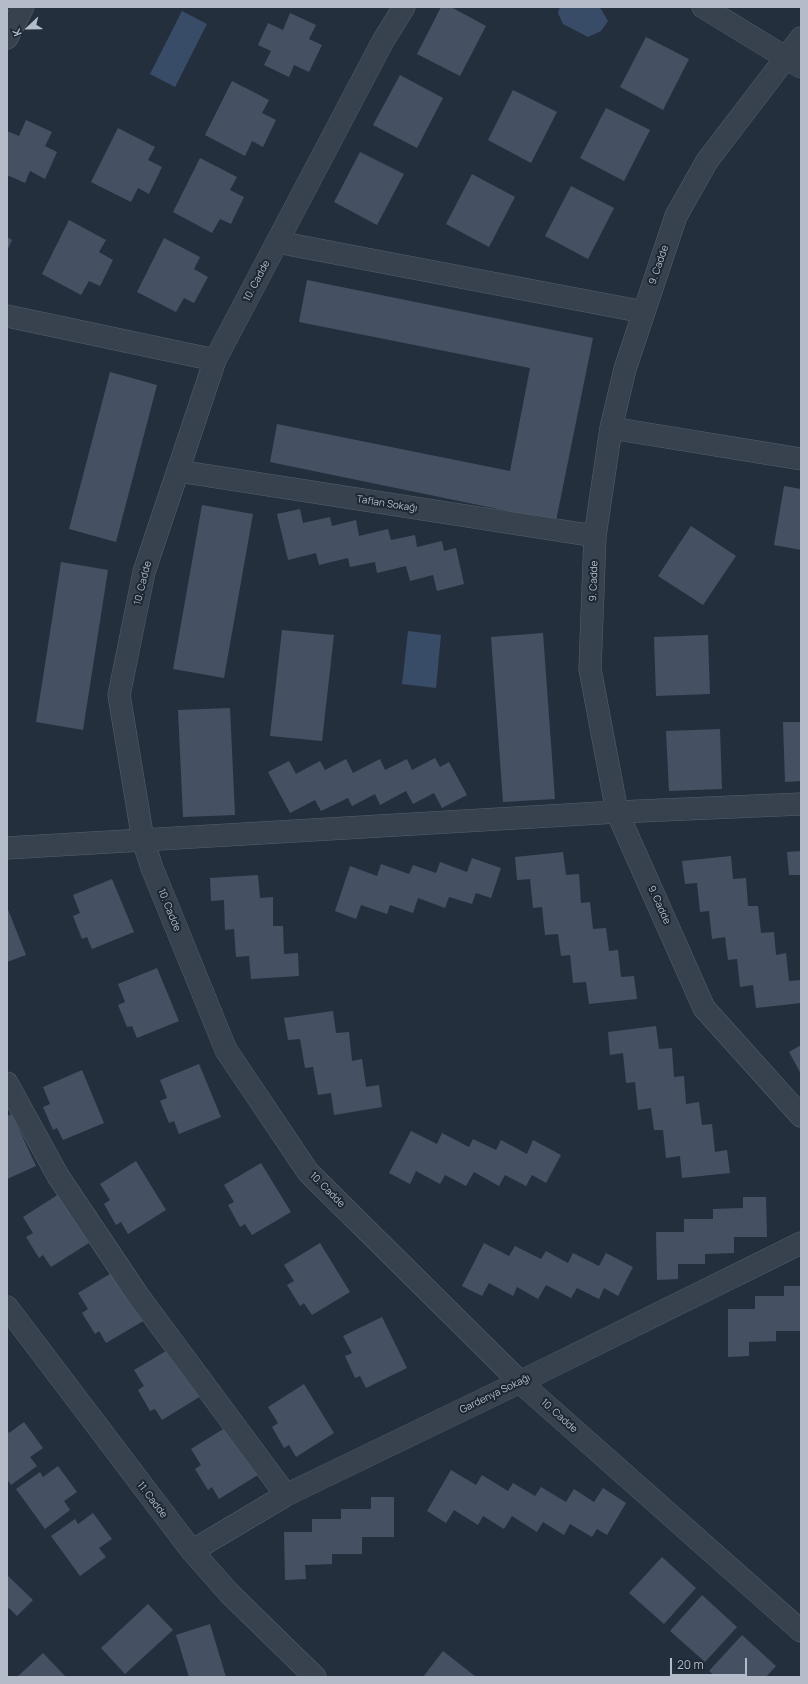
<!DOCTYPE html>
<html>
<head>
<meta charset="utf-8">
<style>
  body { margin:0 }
  #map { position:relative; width:808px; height:1684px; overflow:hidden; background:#242f3e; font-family:Manrope,sans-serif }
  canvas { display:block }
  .frame { position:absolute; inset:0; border:8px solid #b4bcc9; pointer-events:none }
  .north { position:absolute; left:8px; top:8px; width:40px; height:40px; -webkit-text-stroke:3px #1d2633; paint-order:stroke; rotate:248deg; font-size:11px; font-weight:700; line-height:16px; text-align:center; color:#b4bcc9 }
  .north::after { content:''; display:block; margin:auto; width:14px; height:18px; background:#b4bcc9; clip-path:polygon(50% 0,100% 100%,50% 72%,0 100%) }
  .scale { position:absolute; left:670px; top:1658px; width:77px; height:18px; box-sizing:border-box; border:2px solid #b4bcc9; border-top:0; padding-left:5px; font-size:12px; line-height:14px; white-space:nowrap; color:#b4bcc9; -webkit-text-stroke:3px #1d2633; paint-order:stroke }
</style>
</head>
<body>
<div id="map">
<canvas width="808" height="1684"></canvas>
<div class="frame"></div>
<div class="north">K</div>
<div class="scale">20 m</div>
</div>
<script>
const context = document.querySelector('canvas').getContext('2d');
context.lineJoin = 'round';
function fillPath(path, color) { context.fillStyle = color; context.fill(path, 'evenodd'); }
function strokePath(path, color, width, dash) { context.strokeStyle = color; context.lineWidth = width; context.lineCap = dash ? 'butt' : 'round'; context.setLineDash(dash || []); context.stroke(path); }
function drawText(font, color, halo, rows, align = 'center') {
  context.font = font + ' Manrope,sans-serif'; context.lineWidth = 4; context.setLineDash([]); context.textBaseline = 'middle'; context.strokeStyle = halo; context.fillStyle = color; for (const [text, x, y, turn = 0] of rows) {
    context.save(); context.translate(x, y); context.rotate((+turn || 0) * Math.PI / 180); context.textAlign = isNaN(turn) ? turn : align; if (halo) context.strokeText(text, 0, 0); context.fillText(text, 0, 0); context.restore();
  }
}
fillPath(new Path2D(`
  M 560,7 L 597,7 L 601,9 L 608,21 L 601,31 L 588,37 L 563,24 L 558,13 Z
  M 182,11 L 207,24 L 175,87 L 150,74 Z
  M 408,631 L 441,635 L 436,688 L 402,684 Z`), '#394c67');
fillPath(new Path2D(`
  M 441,7 L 451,7 L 486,26 L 460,76 L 417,54 Z
  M 290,13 L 316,25 L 309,39 L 322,45 L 309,72 L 294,65 L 289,77 L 264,65 L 271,51 L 258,45 L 268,23 L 283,30 Z
  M 646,37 L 689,59 L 663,110 L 620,87 Z
  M 400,75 L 443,98 L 417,148 L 373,125 Z
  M 232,81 L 269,100 L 262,113 L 276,120 L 263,147 L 252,141 L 245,156 L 205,135 Z
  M 513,90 L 557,112 L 531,163 L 488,140 Z
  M 606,108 L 650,130 L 624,181 L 580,158 Z
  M 26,120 L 52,132 L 45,146 L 57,152 L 45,179 L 30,171 L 25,183 L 7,175 L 7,131 L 19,136 Z
  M 118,128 L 155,147 L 148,160 L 162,167 L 149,194 L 138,188 L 131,202 L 91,182 Z
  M 360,152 L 404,174 L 377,225 L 334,202 Z
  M 200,158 L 237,177 L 230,190 L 244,197 L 231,224 L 220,219 L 212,233 L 173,212 Z
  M 472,174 L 515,197 L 489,247 L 446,224 Z
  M 571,186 L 614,208 L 588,259 L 545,236 Z
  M 69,220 L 106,240 L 99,252 L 113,260 L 100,286 L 89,281 L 81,295 L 42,274 Z
  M 7,237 L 12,240 L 7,251 Z
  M 164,238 L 200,257 L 194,269 L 208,277 L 194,303 L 184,298 L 176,312 L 137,292 Z
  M 307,280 L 593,338 L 556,521 L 270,462 L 277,424 L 510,471 L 530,368 L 299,322 Z
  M 110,372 L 157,385 L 116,542 L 69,529 Z
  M 784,486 L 801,489 L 801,550 L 774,545 Z
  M 202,505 L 253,514 L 224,678 L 173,669 Z
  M 300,509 L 303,523 L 330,517 L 332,526 L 356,520 L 359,536 L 388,529 L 391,540 L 415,535 L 417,547 L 442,541 L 444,551 L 456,548 L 464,584 L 437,591 L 433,575 L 410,581 L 406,566 L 377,573 L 375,562 L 350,567 L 348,558 L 319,565 L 316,553 L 288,560 L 277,514 Z
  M 691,526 L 736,556 L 703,605 L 658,576 Z
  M 61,562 L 108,570 L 83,730 L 36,722 Z
  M 282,630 L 334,635 L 322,741 L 270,736 Z
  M 543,633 L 555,799 L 503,802 L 491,637 Z
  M 708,635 L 710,694 L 656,696 L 654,637 Z
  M 230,708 L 235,815 L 183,817 L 178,710 Z
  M 783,722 L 801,722 L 801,781 L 785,782 Z
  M 720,729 L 722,789 L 669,791 L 666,731 Z
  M 435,758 L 440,767 L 449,762 L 467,795 L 442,808 L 434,793 L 413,804 L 406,791 L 380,805 L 375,794 L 352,806 L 348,798 L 321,811 L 315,800 L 290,813 L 268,772 L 289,761 L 296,774 L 320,761 L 325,770 L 346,759 L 353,773 L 380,759 L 385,770 L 407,759 L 412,770 Z
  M 801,851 L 801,875 L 789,875 L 787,852 Z
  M 563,852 L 566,875 L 579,874 L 581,903 L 590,902 L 593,929 L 606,928 L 609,951 L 618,950 L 621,977 L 634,976 L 637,999 L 589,1004 L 586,982 L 573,983 L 570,955 L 561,956 L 558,934 L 545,935 L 542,907 L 533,908 L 530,879 L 517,880 L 515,857 Z
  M 731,856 L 733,879 L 746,878 L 748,906 L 758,906 L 761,933 L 774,932 L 776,955 L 786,953 L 789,981 L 801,980 L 801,1003 L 756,1008 L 753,985 L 740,987 L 737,959 L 728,960 L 725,937 L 712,939 L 709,911 L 700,912 L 697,883 L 685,884 L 682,861 Z
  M 472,858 L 501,868 L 491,898 L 476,893 L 472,904 L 449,897 L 445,908 L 418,898 L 413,913 L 390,905 L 387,914 L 361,905 L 356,919 L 335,911 L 350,866 L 377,876 L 381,864 L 409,874 L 413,865 L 436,873 L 440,862 L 467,872 Z
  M 258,875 L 260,898 L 273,897 L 273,926 L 283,926 L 284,954 L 298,953 L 299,976 L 251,979 L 249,956 L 236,957 L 234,929 L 225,930 L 224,900 L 211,901 L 210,878 Z
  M 112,879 L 134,932 L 92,949 L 87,937 L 82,939 L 73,916 L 80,913 L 73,895 Z
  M 7,907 L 26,955 L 7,962 Z
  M 157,968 L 179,1021 L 137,1038 L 132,1026 L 127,1027 L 118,1005 L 125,1002 L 118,984 Z
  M 333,1011 L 336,1033 L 349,1032 L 352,1061 L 362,1059 L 366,1087 L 379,1085 L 382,1107 L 334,1115 L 331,1093 L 318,1095 L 313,1067 L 305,1068 L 300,1039 L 288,1040 L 284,1018 Z
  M 656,1026 L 659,1049 L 672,1048 L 674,1077 L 684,1076 L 686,1104 L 699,1102 L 702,1125 L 712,1124 L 715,1152 L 727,1150 L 730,1173 L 682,1178 L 680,1156 L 666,1158 L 663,1130 L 654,1130 L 651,1108 L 638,1110 L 635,1082 L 626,1083 L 623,1053 L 610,1055 L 608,1032 Z
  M 801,1045 L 801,1074 L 789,1052 Z
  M 199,1064 L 221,1117 L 179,1134 L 174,1121 L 169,1123 L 160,1101 L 167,1098 L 160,1080 Z
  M 82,1070 L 104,1123 L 63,1140 L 57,1128 L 53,1130 L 43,1107 L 50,1104 L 43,1087 Z
  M 12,1114 L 36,1166 L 7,1179 L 7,1116 Z
  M 411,1131 L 437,1144 L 442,1133 L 469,1147 L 473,1139 L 496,1150 L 501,1140 L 527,1154 L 533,1140 L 561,1155 L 546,1183 L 532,1175 L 526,1186 L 505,1175 L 499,1186 L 474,1172 L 466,1186 L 445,1175 L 440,1184 L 416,1171 L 410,1184 L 389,1173 Z
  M 136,1161 L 166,1210 L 128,1234 L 121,1222 L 116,1225 L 104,1204 L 110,1200 L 100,1184 Z
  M 261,1163 L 291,1212 L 252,1235 L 245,1224 L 240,1227 L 228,1205 L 234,1202 L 224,1185 Z
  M 59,1194 L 89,1243 L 51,1267 L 43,1255 L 39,1258 L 26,1237 L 33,1233 L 23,1217 Z
  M 743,1197 L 766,1197 L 767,1237 L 734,1237 L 734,1253 L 705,1254 L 705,1264 L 678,1264 L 678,1279 L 657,1280 L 656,1232 L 684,1232 L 684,1219 L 713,1219 L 713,1209 L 743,1208 Z
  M 320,1243 L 350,1292 L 312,1315 L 304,1303 L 300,1306 L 287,1285 L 294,1281 L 284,1265 Z
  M 484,1243 L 509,1256 L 515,1246 L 541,1259 L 546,1251 L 568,1263 L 573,1253 L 599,1266 L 606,1253 L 633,1267 L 618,1296 L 604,1288 L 599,1299 L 577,1288 L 571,1298 L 546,1285 L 538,1299 L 517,1287 L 513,1296 L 489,1283 L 482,1296 L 462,1286 Z
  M 115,1271 L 145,1320 L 106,1343 L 99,1331 L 95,1334 L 82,1313 L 88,1309 L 78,1293 Z
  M 784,1286 L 801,1286 L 801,1331 L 776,1331 L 776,1341 L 749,1342 L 749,1356 L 728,1357 L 728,1309 L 755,1309 L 755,1296 L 784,1296 Z
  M 382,1317 L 407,1368 L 366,1388 L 360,1376 L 355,1378 L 345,1356 L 352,1353 L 343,1336 Z
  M 171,1348 L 201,1396 L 162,1420 L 155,1409 L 150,1411 L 138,1390 L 144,1386 L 134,1370 Z
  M 304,1384 L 334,1433 L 296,1457 L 289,1445 L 284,1448 L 272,1427 L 278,1423 L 268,1407 Z
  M 24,1422 L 43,1448 L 30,1457 L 37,1466 L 11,1485 L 7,1479 L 7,1429 L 9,1433 Z
  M 228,1426 L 258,1475 L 219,1499 L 212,1487 L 208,1490 L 195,1469 L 201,1465 L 191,1449 Z
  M 58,1466 L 77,1492 L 64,1501 L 70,1510 L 45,1529 L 16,1489 L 40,1472 L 43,1477 Z
  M 451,1470 L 476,1485 L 482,1475 L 508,1491 L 513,1483 L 535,1496 L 541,1487 L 566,1502 L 574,1489 L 594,1502 L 603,1488 L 626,1503 L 607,1535 L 597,1529 L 592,1537 L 570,1524 L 564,1535 L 543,1522 L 537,1532 L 512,1516 L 504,1529 L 483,1516 L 478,1525 L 454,1510 L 446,1523 L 427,1511 Z
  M 371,1497 L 394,1497 L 394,1537 L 362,1537 L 362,1554 L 332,1554 L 332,1564 L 305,1565 L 306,1579 L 285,1580 L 284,1532 L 312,1532 L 312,1519 L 341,1519 L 341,1509 L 371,1509 Z
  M 93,1513 L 112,1539 L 99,1548 L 106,1557 L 80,1576 L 51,1536 L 75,1519 L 78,1524 Z
  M 662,1557 L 696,1588 L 664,1624 L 629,1593 Z
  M 7,1575 L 33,1600 L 17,1616 L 9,1608 L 7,1610 Z
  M 702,1595 L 737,1627 L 705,1662 L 670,1631 Z
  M 148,1604 L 173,1630 L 125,1674 L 101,1648 Z
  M 210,1624 L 226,1677 L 189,1677 L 176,1635 Z
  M 742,1635 L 776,1666 L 766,1677 L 716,1677 L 709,1671 Z
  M 443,1651 L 476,1677 L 423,1677 Z
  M 43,1653 L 66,1677 L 17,1677 Z`), '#455162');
const street = new Path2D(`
  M 404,7 L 383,41 L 215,360 L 144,572 L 119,695 L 143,840 L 152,868 L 226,1050 L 308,1172 L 520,1382 L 801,1631
  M 703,7 L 801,67
  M 7,38 L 23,7
  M 801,38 L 707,161 L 676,216 L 625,369 L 611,428 L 595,536 L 590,669 L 617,812 L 704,1008 L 801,1116
  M 277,242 L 644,312
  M 7,316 L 215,360
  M 611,428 L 801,459
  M 178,471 L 595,536
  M 7,848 L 617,812 L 801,804
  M 7,1083 L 58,1176 L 137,1294 L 286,1495
  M 7,1307 L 192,1551 L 229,1593 L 315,1677
  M 192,1551 L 286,1495 L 520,1382 L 801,1243`);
strokePath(street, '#565f6c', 23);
strokePath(street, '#38414e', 22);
drawText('10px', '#b4bcc9', '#1d2633', [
  ["9. Cadde",659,265,-71],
  ["10. Cadde",257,281,-62],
  ["Taflan Sokağı",387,504,9],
  ["9. Cadde",594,581,-88],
  ["10. Cadde",143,583,-76],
  ["9. Cadde",659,905,66],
  ["10. Cadde",169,910,68],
  ["10. Cadde",327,1190,45],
  ["Gardenya Sokağı",495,1394,-26],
  ["10. Cadde",559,1416,42],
  ["11. Cadde",152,1500,53]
]);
</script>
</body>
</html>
